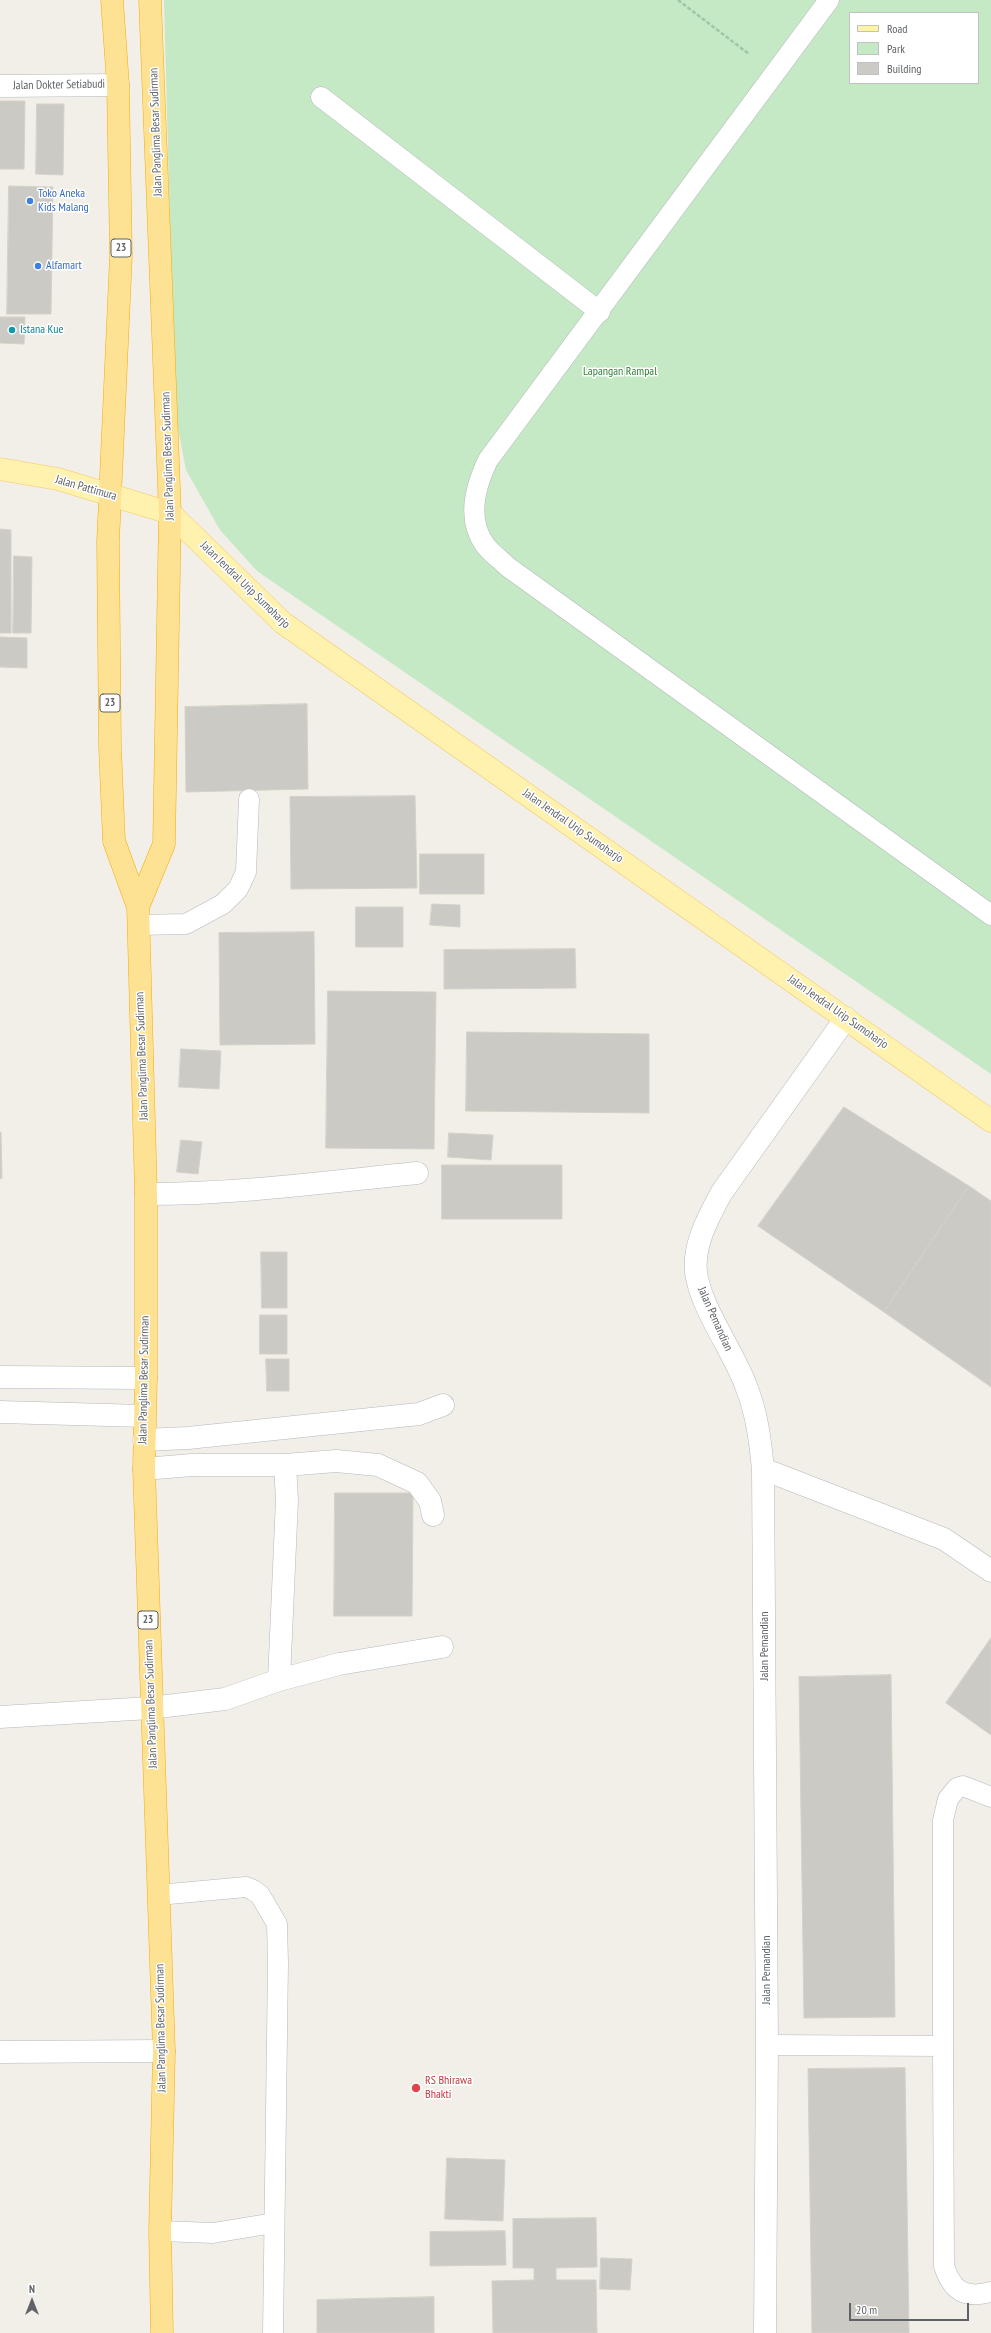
<!DOCTYPE html>
<html>
<head>
<meta charset="utf-8">
<style>
  body { margin:0 }
  #map { position:relative; width:991px; height:2333px; overflow:hidden; background:#f1efe8; font-family:"PT Sans Narrow",sans-serif }
  canvas { display:block }
  .legend { position:absolute; left:849px; top:12px; width:130px; height:72px; box-sizing:border-box; background:#fff; border:1px solid #bfc1c3; margin:0; padding:5px 7px; list-style:none; font-size:12px; color:#5f6368 }
  .legend li { display:flex; align-items:center; gap:8px; height:20px }
  .legend b { width:20px; border:1px solid #bfc1c3 }
  .north { position:absolute; left:12px; top:2281px; width:40px; height:40px; -webkit-text-stroke:3px #fff; paint-order:stroke; rotate:0deg; font-size:11px; font-weight:700; line-height:16px; text-align:center; color:#5f6368 }
  .north::after { content:''; display:block; margin:auto; width:14px; height:18px; background:#5f6368; clip-path:polygon(50% 0,100% 100%,50% 72%,0 100%) }
  .scale { position:absolute; left:849px; top:2303px; width:120px; height:18px; box-sizing:border-box; border:2px solid #5f6368; border-top:0; padding-left:5px; font-size:12px; line-height:14px; white-space:nowrap; color:#5f6368; -webkit-text-stroke:3px #fff; paint-order:stroke }
</style>
</head>
<body>
<div id="map">
<canvas width="991" height="2333"></canvas>
<ul class="legend">
<li><b style="height:5px;background:#fff2af"></b>Road</li>
<li><b style="height:11px;background:#c5e8c5"></b>Park</li>
<li><b style="height:11px;background:#cccac5"></b>Building</li>
</ul>
<div class="north">N</div>
<div class="scale">20 m</div>
</div>
<script>
const context = document.querySelector('canvas').getContext('2d');
context.lineJoin = 'round';
function fillPath(path, color) { context.fillStyle = color; context.fill(path, 'evenodd'); }
function strokePath(path, color, width, dash) { context.strokeStyle = color; context.lineWidth = width; context.lineCap = dash ? 'butt' : 'round'; context.setLineDash(dash || []); context.stroke(path); }
function drawText(font, color, halo, rows, align = 'center') {
  context.font = font + ' "PT Sans Narrow",sans-serif'; context.lineWidth = 3; context.setLineDash([]); context.textBaseline = 'middle'; context.strokeStyle = halo; context.fillStyle = color; for (const [text, x, y, turn = 0] of rows) {
    context.save(); context.translate(x, y); context.rotate((+turn || 0) * Math.PI / 180); context.textAlign = isNaN(turn) ? turn : align; if (halo) context.strokeText(text, 0, 0); context.fillText(text, 0, 0); context.restore();
  }
}
fillPath(new Path2D(`
  M 164,0 L 991,0 L 991,1074 L 257,571 L 220,530 L 186,470 L 175,413 ZM 850,13 L 978,13 L 978,83 L 850,83 Z`), '#c5e8c5');
const building = new Path2D(`
  M 0,101 L 25,101 L 24,169 L 0,169 Z
  M 37,104 L 64,104 L 63,175 L 36,174 Z
  M 9,186 L 53,187 L 51,314 L 7,314 Z
  M 0,317 L 25,317 L 24,344 L 0,343 Z
  M 0,529 L 11,530 L 11,633 L 0,633 Z
  M 14,556 L 32,557 L 31,633 L 13,633 Z
  M 0,637 L 27,638 L 27,668 L 0,667 Z
  M 307,704 L 308,789 L 186,792 L 185,707 Z
  M 415,796 L 417,888 L 291,889 L 290,797 Z
  M 420,854 L 484,854 L 484,894 L 420,894 Z
  M 432,904 L 460,905 L 460,927 L 430,925 Z
  M 356,907 L 403,907 L 403,947 L 356,947 Z
  M 314,932 L 315,1044 L 220,1045 L 219,933 Z
  M 575,949 L 576,988 L 444,989 L 444,950 Z
  M 328,991 L 436,992 L 434,1149 L 326,1148 Z
  M 467,1032 L 649,1034 L 649,1113 L 466,1111 Z
  M 181,1049 L 221,1051 L 219,1089 L 179,1087 Z
  M 844,1107 L 969,1186 L 884,1312 L 758,1226 Z
  M 0,1132 L 1,1132 L 2,1178 L 0,1179 Z
  M 449,1133 L 493,1135 L 491,1160 L 448,1157 Z
  M 181,1140 L 202,1142 L 198,1174 L 177,1172 Z
  M 442,1165 L 562,1165 L 562,1219 L 442,1219 Z
  M 969,1186 L 991,1201 L 991,1387 L 884,1312 Z
  M 261,1252 L 287,1252 L 287,1308 L 262,1308 Z
  M 260,1315 L 287,1315 L 287,1354 L 260,1354 Z
  M 266,1359 L 289,1359 L 289,1391 L 267,1391 Z
  M 335,1493 L 413,1493 L 412,1616 L 334,1616 Z
  M 991,1638 L 991,1735 L 946,1703 Z
  M 891,1675 L 895,2017 L 804,2018 L 799,1677 Z
  M 905,2068 L 909,2333 L 812,2333 L 808,2069 Z
  M 447,2158 L 505,2160 L 503,2221 L 445,2219 Z
  M 596,2218 L 597,2267 L 556,2268 L 556,2280 L 596,2280 L 597,2333 L 493,2333 L 492,2281 L 534,2280 L 534,2268 L 513,2268 L 513,2219 Z
  M 505,2231 L 506,2265 L 430,2266 L 430,2232 Z
  M 601,2258 L 632,2259 L 630,2290 L 600,2289 Z
  M 434,2297 L 434,2333 L 317,2333 L 317,2300 Z`);
fillPath(building, '#cccac5');
strokePath(building, '#d6d1c6', 1);
const lane = new Path2D(`
  M 829,0 L 488,460 C 475,487 466,519 485,545 C 491,553 501,560 508,567 L 991,915
  M 321,97 L 600,312
  M 138,925 L 186,924 L 223,904 L 238,889 L 246,872 L 249,799
  M 158,1895 L 246,1887 L 253,1890 L 260,1895 L 277,1924 L 278,1963 L 273,2333
  M 767,2045 L 943,2046 L 943,1820 L 948,1799 L 957,1788 L 963,1786 L 991,1797
  M 943,2046 L 944,2266 C 952,2291 965,2299 991,2292
  M 160,2231 L 213,2233 L 274,2223`);
const street = new Path2D(`
  M 0,86 L 118,85
  M 146,1194 C 237,1194 327,1182 417,1173
  M 0,1377 L 146,1378
  M 0,1412 L 144,1416
  M 144,1440 L 188,1438 L 419,1414 L 443,1405
  M 144,1469 L 192,1465 L 285,1465 L 336,1461 L 378,1465 L 417,1483 L 430,1501 L 433,1515
  M 763,1469 L 944,1539 L 991,1571
  M 279,1680 L 287,1500 L 285,1465
  M 0,1717 L 150,1708 L 225,1699 L 279,1680 L 339,1664 L 442,1647
  M 0,2052 L 164,2051
  M 765,2333 L 767,2045 L 763,1469 C 760,1440 757,1413 746,1386 C 734,1352 700,1307 696,1272 C 693,1244 709,1216 722,1192 L 846,1018`);
const primary = new Path2D(`
  M 0,469 L 58,479 L 170,513 L 283,623 L 991,1121`);
const highway = new Path2D(`
  M 112,0 L 118,85 L 121,255 L 108,542 L 110,747 L 114,841 L 138,907 L 146,1194 L 146,1378 L 144,1469 L 164,2051 L 160,2231 L 162,2333
  M 138,907 L 164,844 L 170,513 L 150,0`);
strokePath(lane, '#b5b8bc', 21);
strokePath(street, '#b5b8bc', 23);
strokePath(primary, '#f2c960', 23);
strokePath(highway, '#f9ab00', 23);
strokePath(new Path2D(`
  M 678,0 L 749,54`), '#9cc7a9', 2.5, [4, 2]);
strokePath(lane, '#fff', 20);
strokePath(street, '#fff', 22);
strokePath(primary, '#fff2af', 22);
strokePath(highway, '#fde293', 22);
for (const [x, y, r, color] of [
  [30,201,4,"#3f7fe0"],
  [38,266,4,"#3f7fe0"],
  [12,330,4,"#0f9aa8"],
  [416,2088,5,"#e0444e"]
]) { const dot = new Path2D(); dot.arc(x, y, r, 0, 2 * Math.PI); context.fillStyle = color; context.fill(dot); strokePath(dot, '#fff', 1.5); }
for (const [x, y, w] of [
  [121,248,20],
  [110,703,20],
  [148,1620,20]
]) { const box = new Path2D(); box.roundRect(x - w / 2, y - 9, w, 18, 3); context.fillStyle = '#fff'; context.fill(box); strokePath(box, '#5f6368', 1); }
drawText('bold 11px', '#5f6368', null, [
  ["23",121,248],
  ["23",110,703],
  ["23",148,1620]
]);
drawText('12px', '#5f6368', '#fff', [
  ["Jalan Dokter Setiabudi",59,85,-1],
  ["Jalan Panglima Besar Sudirman",156,132,-92],
  ["Jalan Panglima Besar Sudirman",168,456,-92],
  ["Jalan Pattimura",86,488,16],
  ["Jalan Jendral Urip Sumoharjo",245,585,44],
  ["Jalan Jendral Urip Sumoharjo",573,826,35],
  ["Jalan Jendral Urip Sumoharjo",838,1012,35],
  ["Jalan Panglima Besar Sudirman",142,1056,-92],
  ["Jalan Pemandian",715,1319,66],
  ["Jalan Panglima Besar Sudirman",144,1380,-89],
  ["Jalan Pemandian",765,1646,-90],
  ["Jalan Panglima Besar Sudirman",151,1704,-92],
  ["Jalan Pemandian",767,1970,-90],
  ["Jalan Panglima Besar Sudirman",161,2028,-91]
]);
drawText('12px', '#366cbe', '#fff', [
  ["Toko Aneka",38,194],
  ["Kids Malang",38,208],
  ["Alfamart",46,266]
], 'left');
drawText('12px', '#0d838f', '#fff', [
  ["Istana Kue",20,330]
], 'left');
drawText('12px', '#348238', '#fff', [
  ["Lapangan Rampal",620,372]
]);
drawText('12px', '#be3a42', '#fff', [
  ["RS Bhirawa",425,2081],
  ["Bhakti",425,2095]
], 'left');
</script>
</body>
</html>
